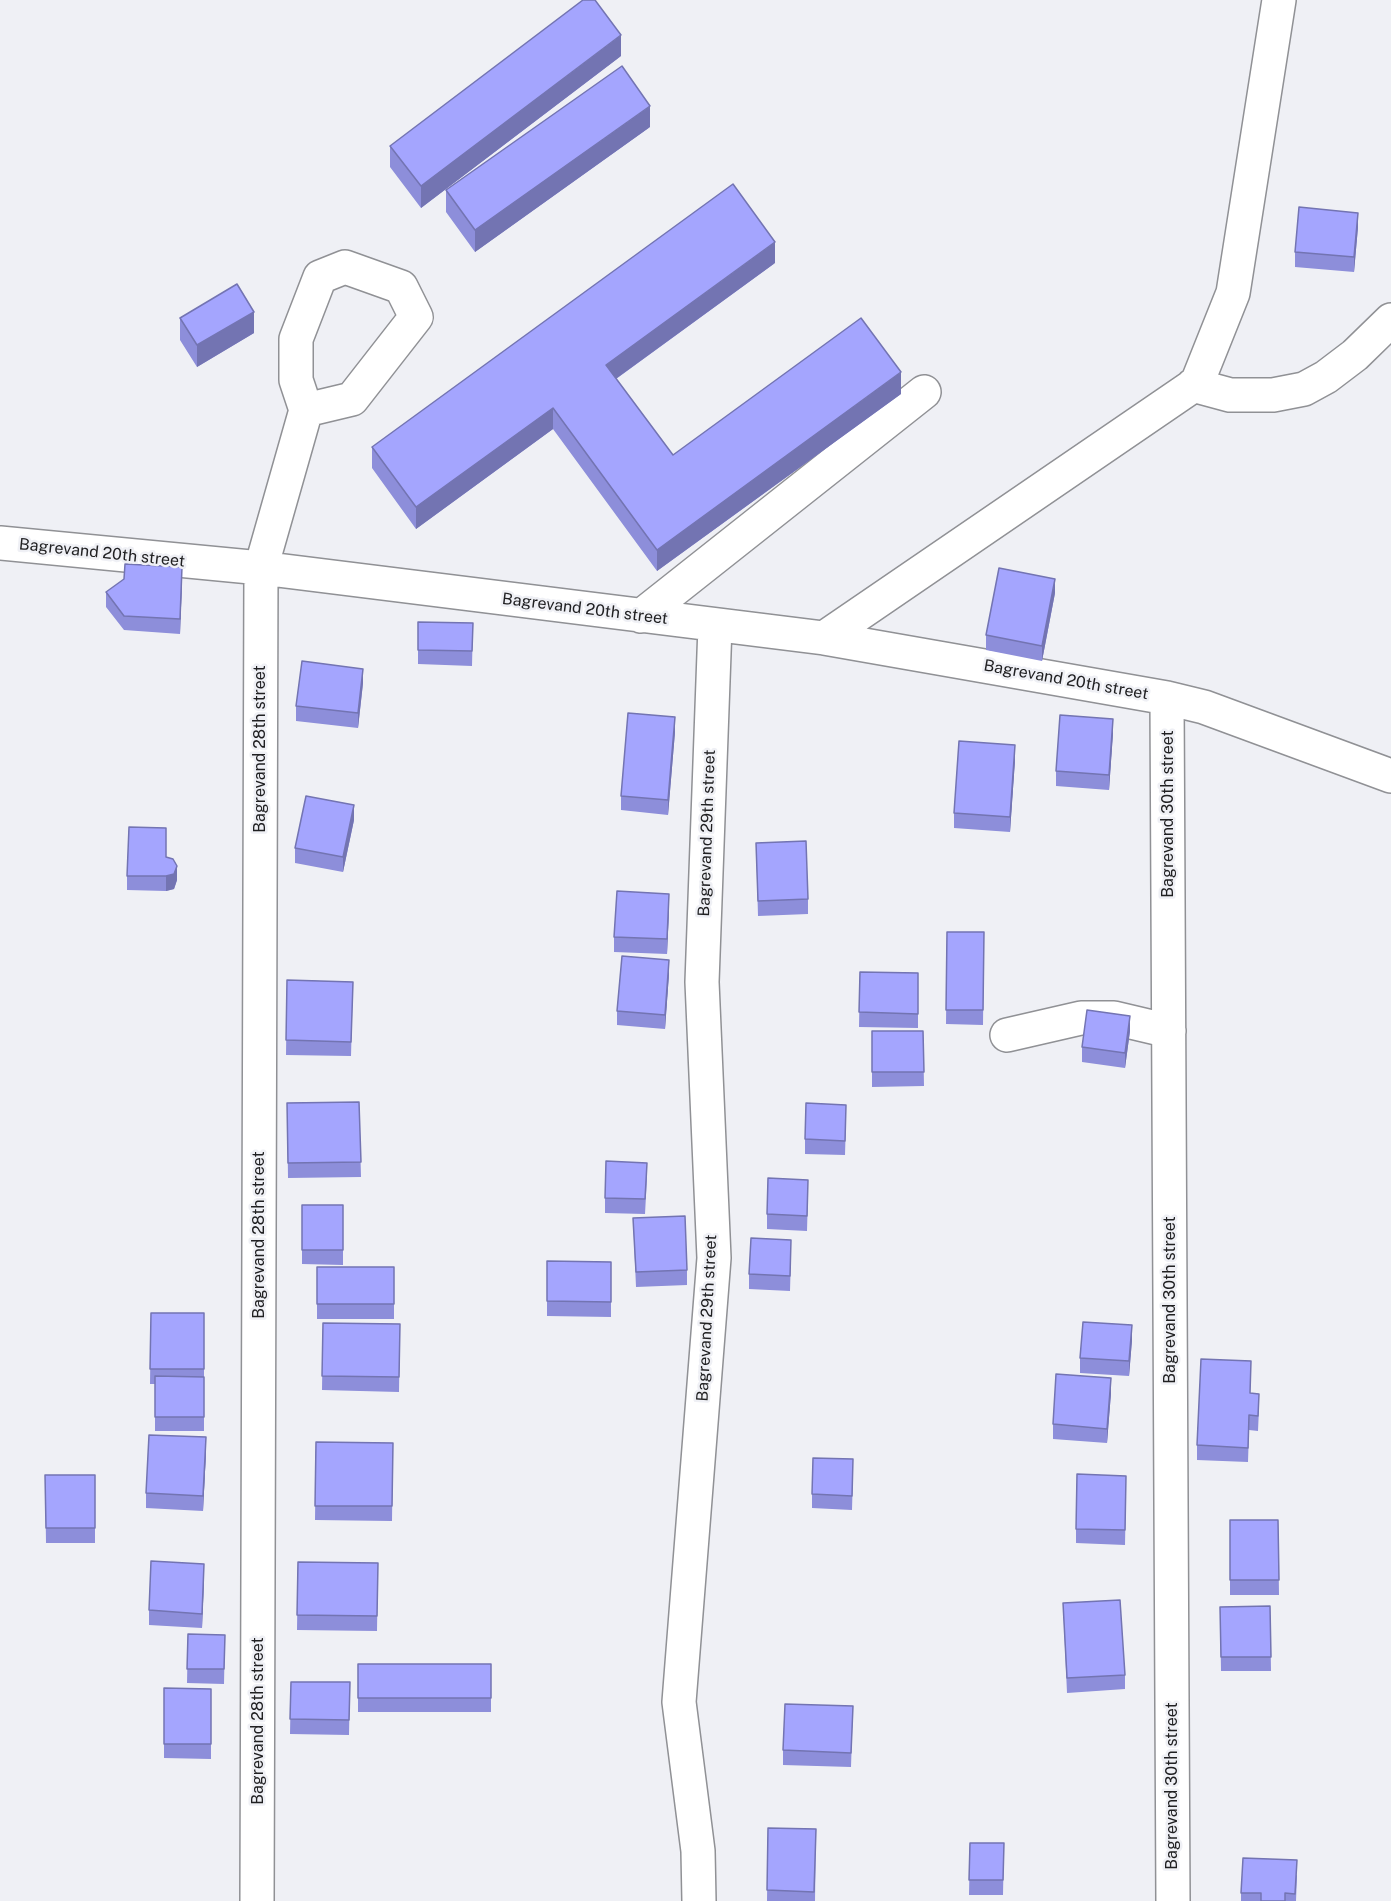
<!DOCTYPE html>
<html>
<head>
<meta charset="utf-8">
<style>
  body { margin:0 }
  canvas { display:block; background:#eff0f5 }
</style>
</head>
<body>
<canvas width="1391" height="1901"></canvas>
<script>
const context = document.querySelector('canvas').getContext('2d');
context.lineJoin = 'round';
function strokePath(path, color, width, dash) { context.strokeStyle = color; context.lineWidth = width; context.lineCap = dash ? 'butt' : 'round'; context.setLineDash(dash || []); context.stroke(path); }
function fillPath(path, color) { context.fillStyle = color; context.fill(path, 'evenodd'); }
function drawText(font, color, halo, rows, align = 'center') {
  context.font = font + ' "Public Sans",sans-serif'; context.lineWidth = 5; context.setLineDash([]); context.textBaseline = 'middle'; context.strokeStyle = halo; context.fillStyle = color; for (const [text, x, y, turn = 0] of rows) {
    context.save(); context.translate(x, y); context.rotate((+turn || 0) * Math.PI / 180); context.textAlign = isNaN(turn) ? turn : align; if (halo) context.strokeText(text, 0, 0); context.fillText(text, 0, 0); context.restore();
  }
}
const minor = new Path2D(`
  M 1193,385 L 1230,395 L 1273,395 L 1304,389 L 1326,377 L 1355,355 L 1391,320
  M 0,543 L 261,568 L 824,638 L 1167,698 L 1204,707 L 1391,776
  M 641,616 L 924,392
  M 824,638 L 1197,383 L 1233,293 L 1279,0
  M 1167,698 L 1173,1901
  M 1007,1035 L 1081,1018 L 1114,1018 L 1169,1031
  M 257,1901 L 261,568 L 306,410 L 352,399 L 416,317 L 401,287 L 345,267 L 320,277 L 296,339 L 296,380 L 306,410
  M 699,1901 L 698,1851 L 679,1702 L 714,1258 L 702,982 L 715,626`);
strokePath(minor, '#909195', 36);
strokePath(minor, '#fff', 33);
fillPath(new Path2D(`
  M 621,56 L 421,208 L 390,167 L 390,146 Z
  M 650,127 L 475,252 L 446,212 L 446,190 Z
  M 1358,227 L 1354,272 L 1295,267 L 1295,252 Z
  M 775,263 L 616,379 L 673,455 L 901,394 L 657,571 L 553,429 L 416,529 L 372,468 L 372,447 Z
  M 180,318 L 254,333 L 197,367 L 180,340 Z
  M 182,581 L 180,634 L 124,630 L 106,607 L 106,592 Z
  M 1055,593 L 1042,661 L 986,650 L 986,635 Z
  M 418,622 L 473,623 L 472,666 L 418,664 Z
  M 363,683 L 358,728 L 296,721 L 296,706 Z
  M 675,732 L 668,815 L 621,810 L 621,796 Z
  M 1113,733 L 1109,790 L 1056,786 L 1056,771 Z
  M 1015,760 L 1010,832 L 954,828 L 954,813 Z
  M 354,820 L 343,872 L 295,863 L 295,848 Z
  M 756,843 L 808,899 L 808,914 L 758,916 Z
  M 166,857 L 177,880 L 174,889 L 166,891 L 127,890 L 127,876 Z
  M 669,909 L 667,954 L 614,952 L 614,937 Z
  M 947,932 L 984,932 L 983,1025 L 946,1024 Z
  M 860,972 L 918,973 L 918,1028 L 859,1027 Z
  M 669,974 L 665,1029 L 617,1025 L 617,1011 Z
  M 287,980 L 353,982 L 351,1056 L 286,1055 Z
  M 923,1031 L 924,1086 L 872,1087 L 872,1032 Z
  M 1130,1031 L 1125,1068 L 1082,1062 L 1082,1047 Z
  M 359,1102 L 361,1177 L 288,1178 L 287,1103 Z
  M 846,1120 L 845,1155 L 805,1154 L 805,1139 Z
  M 647,1177 L 645,1214 L 605,1213 L 605,1198 Z
  M 808,1194 L 807,1231 L 767,1229 L 767,1214 Z
  M 302,1205 L 343,1205 L 343,1265 L 302,1264 Z
  M 633,1218 L 687,1270 L 687,1285 L 636,1287 Z
  M 791,1255 L 790,1291 L 749,1289 L 749,1274 Z
  M 547,1261 L 611,1262 L 611,1317 L 547,1316 Z
  M 317,1267 L 394,1267 L 394,1319 L 317,1319 Z
  M 151,1313 L 204,1313 L 204,1431 L 155,1431 L 155,1384 L 150,1384 Z
  M 323,1323 L 400,1324 L 399,1392 L 322,1390 Z
  M 1132,1340 L 1129,1376 L 1080,1373 L 1080,1358 Z
  M 1111,1393 L 1107,1443 L 1053,1439 L 1053,1424 Z
  M 1250,1393 L 1259,1408 L 1258,1431 L 1249,1430 L 1248,1462 L 1197,1460 L 1197,1445 Z
  M 316,1442 L 393,1443 L 392,1521 L 315,1520 Z
  M 206,1452 L 203,1511 L 146,1508 L 146,1493 Z
  M 853,1474 L 852,1510 L 812,1508 L 812,1494 Z
  M 45,1475 L 95,1475 L 95,1543 L 46,1543 Z
  M 1126,1491 L 1125,1545 L 1076,1543 L 1076,1529 Z
  M 1230,1520 L 1278,1520 L 1279,1595 L 1230,1595 Z
  M 298,1562 L 378,1563 L 377,1631 L 297,1630 Z
  M 204,1579 L 202,1628 L 149,1625 L 149,1610 Z
  M 1063,1603 L 1125,1675 L 1125,1689 L 1067,1693 Z
  M 1270,1606 L 1271,1671 L 1221,1671 L 1220,1607 Z
  M 188,1634 L 225,1635 L 224,1684 L 187,1683 Z
  M 358,1664 L 491,1664 L 491,1712 L 358,1712 Z
  M 291,1682 L 350,1682 L 349,1735 L 290,1734 Z
  M 164,1688 L 211,1689 L 211,1759 L 164,1758 Z
  M 853,1706 L 851,1767 L 783,1765 L 783,1750 Z
  M 768,1828 L 816,1829 L 815,1901 L 767,1901 Z
  M 970,1843 L 1004,1843 L 1003,1895 L 969,1895 Z
  M 1297,1875 L 1296,1901 L 1241,1901 L 1241,1893 Z`), '#8d8eda');
fillPath(new Path2D(`
  M 621,35 L 621,56 L 421,208 L 421,186 Z
  M 650,106 L 650,127 L 475,252 L 475,230 Z
  M 1358,213 L 1358,227 L 1354,272 L 1354,257 Z
  M 775,242 L 775,263 L 606,386 L 606,365 Z
  M 254,312 L 254,333 L 197,367 L 197,345 Z
  M 901,372 L 901,394 L 657,571 L 657,550 Z
  M 553,408 L 553,429 L 416,529 L 416,507 Z
  M 182,567 L 182,581 L 180,634 L 180,619 Z
  M 1055,579 L 1055,593 L 1042,661 L 1042,646 Z
  M 363,669 L 363,683 L 358,728 L 358,713 Z
  M 675,717 L 675,732 L 668,815 L 668,800 Z
  M 1113,719 L 1113,733 L 1109,790 L 1109,775 Z
  M 1015,745 L 1015,760 L 1010,832 L 1010,817 Z
  M 354,805 L 354,820 L 343,872 L 343,857 Z
  M 177,866 L 177,880 L 174,889 L 166,891 L 166,876 Z
  M 669,894 L 669,909 L 667,954 L 667,939 Z
  M 669,960 L 669,974 L 665,1029 L 665,1015 Z
  M 1130,1016 L 1130,1031 L 1125,1068 L 1125,1053 Z
  M 1132,1325 L 1132,1340 L 1129,1376 L 1129,1361 Z
  M 1111,1378 L 1111,1393 L 1107,1443 L 1107,1429 Z
  M 206,1437 L 206,1452 L 203,1511 L 203,1496 Z
  M 204,1564 L 204,1579 L 202,1628 L 202,1614 Z`), '#7374b2');
const building = new Path2D(`
  M 583,0 L 595,0 L 621,35 L 421,186 L 390,146 Z
  M 622,66 L 650,106 L 475,230 L 446,190 Z
  M 733,184 L 775,242 L 606,365 L 673,455 L 861,318 L 901,372 L 657,550 L 553,408 L 416,507 L 372,447 Z
  M 1299,207 L 1358,213 L 1354,257 L 1295,252 Z
  M 237,284 L 254,312 L 197,345 L 180,318 Z
  M 125,564 L 182,567 L 180,619 L 124,616 L 106,592 L 124,579 Z
  M 999,568 L 1055,579 L 1042,646 L 986,635 Z
  M 418,622 L 473,623 L 472,651 L 418,650 Z
  M 302,661 L 363,669 L 358,713 L 296,706 Z
  M 628,713 L 675,717 L 668,800 L 621,796 Z
  M 1060,715 L 1113,719 L 1109,775 L 1056,771 Z
  M 959,741 L 1015,745 L 1010,817 L 954,813 Z
  M 306,796 L 354,805 L 343,857 L 295,848 Z
  M 129,827 L 166,828 L 166,857 L 173,859 L 177,866 L 174,874 L 166,876 L 127,876 Z
  M 806,841 L 808,899 L 758,901 L 756,843 Z
  M 617,891 L 669,894 L 667,939 L 614,937 Z
  M 947,932 L 984,932 L 983,1010 L 946,1010 Z
  M 622,956 L 669,960 L 665,1015 L 617,1011 Z
  M 860,972 L 918,973 L 918,1014 L 859,1012 Z
  M 287,980 L 353,982 L 351,1042 L 286,1040 Z
  M 1087,1010 L 1130,1016 L 1125,1053 L 1082,1047 Z
  M 872,1031 L 923,1031 L 924,1072 L 872,1072 Z
  M 359,1102 L 361,1162 L 288,1163 L 287,1103 Z
  M 806,1103 L 846,1105 L 845,1141 L 805,1139 Z
  M 606,1161 L 647,1163 L 645,1199 L 605,1198 Z
  M 768,1178 L 808,1180 L 807,1216 L 767,1214 Z
  M 302,1205 L 343,1205 L 343,1250 L 302,1250 Z
  M 685,1216 L 687,1270 L 636,1272 L 633,1218 Z
  M 751,1238 L 791,1240 L 790,1276 L 749,1274 Z
  M 547,1261 L 611,1262 L 611,1302 L 547,1301 Z
  M 317,1267 L 394,1267 L 394,1304 L 317,1304 Z
  M 151,1313 L 204,1313 L 204,1369 L 150,1369 Z
  M 1083,1322 L 1132,1325 L 1129,1361 L 1080,1358 Z
  M 323,1323 L 400,1324 L 399,1377 L 322,1376 Z
  M 1201,1359 L 1251,1361 L 1250,1393 L 1259,1394 L 1258,1416 L 1249,1415 L 1248,1448 L 1197,1445 Z
  M 1056,1374 L 1111,1378 L 1107,1429 L 1053,1424 Z
  M 155,1376 L 204,1377 L 204,1417 L 155,1417 Z
  M 149,1435 L 206,1437 L 203,1496 L 146,1493 Z
  M 316,1442 L 393,1443 L 392,1506 L 315,1506 Z
  M 813,1458 L 853,1459 L 852,1496 L 812,1494 Z
  M 1077,1474 L 1126,1476 L 1125,1530 L 1076,1529 Z
  M 45,1475 L 95,1475 L 95,1528 L 46,1528 Z
  M 1230,1520 L 1278,1520 L 1279,1580 L 1230,1580 Z
  M 151,1561 L 204,1564 L 202,1614 L 149,1610 Z
  M 298,1562 L 378,1563 L 377,1616 L 297,1615 Z
  M 1120,1600 L 1125,1675 L 1067,1678 L 1063,1603 Z
  M 1270,1606 L 1271,1657 L 1221,1657 L 1220,1607 Z
  M 188,1634 L 225,1635 L 224,1669 L 187,1669 Z
  M 358,1664 L 491,1664 L 491,1698 L 358,1698 Z
  M 291,1682 L 350,1682 L 349,1720 L 290,1719 Z
  M 164,1688 L 211,1689 L 211,1744 L 164,1744 Z
  M 785,1704 L 853,1706 L 851,1753 L 783,1750 Z
  M 768,1828 L 816,1829 L 814,1892 L 767,1890 Z
  M 970,1843 L 1004,1843 L 1003,1880 L 969,1880 Z
  M 1243,1858 L 1297,1860 L 1295,1894 L 1285,1893 L 1285,1901 L 1261,1901 L 1261,1893 L 1241,1893 Z`);
fillPath(building, '#a4a5fe');
strokePath(building, '#7374b2', 1.5);
drawText('16px', '#202022', '#eff0f5', [
  ["Bagrevand 20th street",102,553,6],
  ["Bagrevand 20th street",585,609,7],
  ["Bagrevand 20th street",1066,680,10],
  ["Bagrevand 28th street",260,749,-90],
  ["Bagrevand 30th street",1168,814,-90],
  ["Bagrevand 29th street",707,833,-88],
  ["Bagrevand 28th street",259,1235,-90],
  ["Bagrevand 30th street",1170,1300,-90],
  ["Bagrevand 29th street",707,1318,-87],
  ["Bagrevand 28th street",258,1721,-90],
  ["Bagrevand 30th street",1172,1786,-90]
]);
</script>
</body>
</html>
